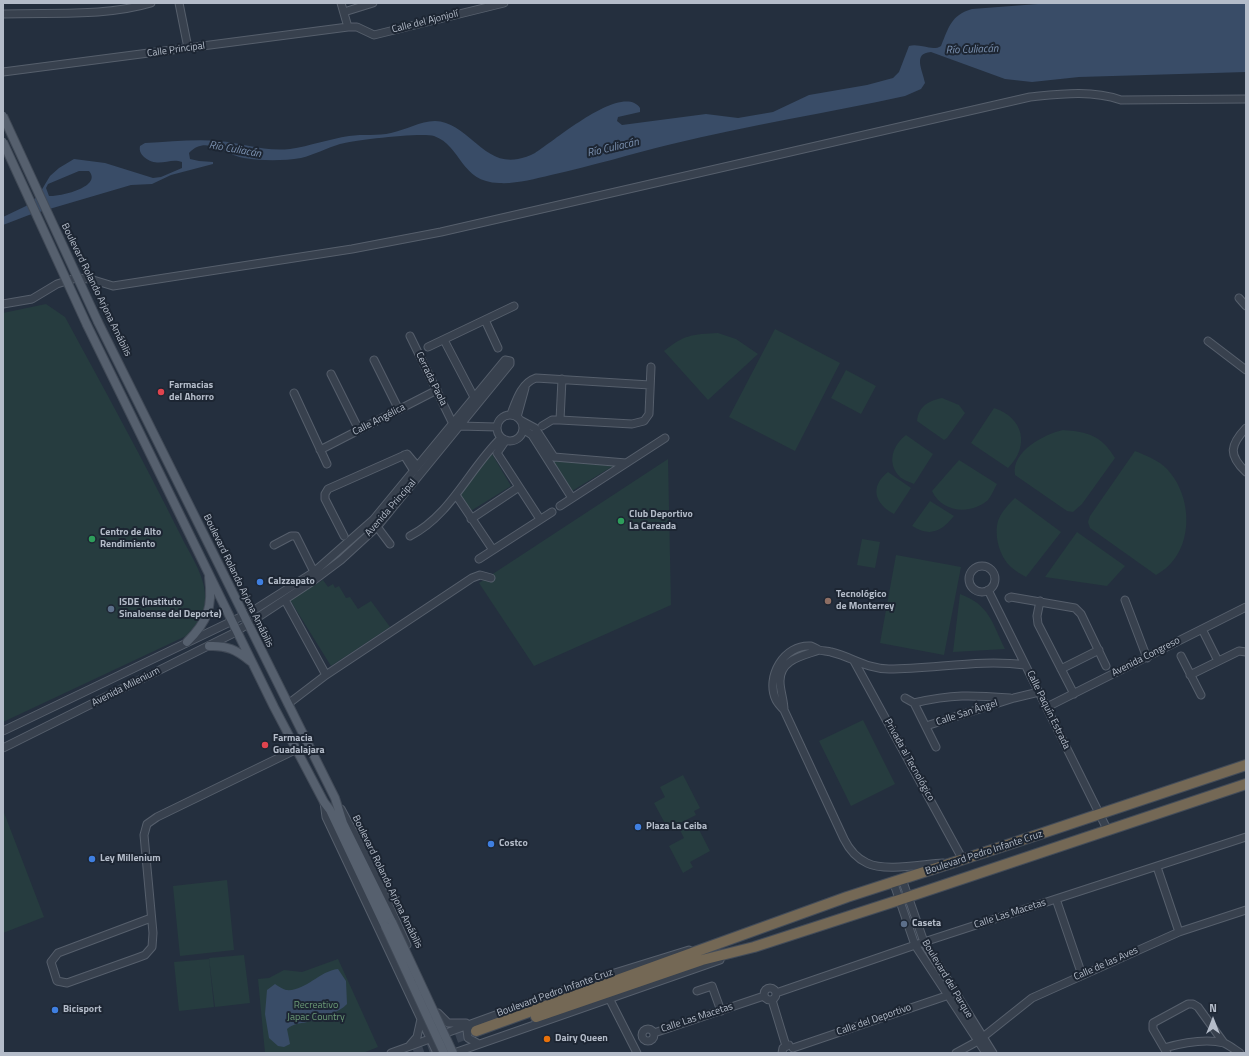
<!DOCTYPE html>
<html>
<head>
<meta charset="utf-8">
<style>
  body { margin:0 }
  #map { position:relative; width:1249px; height:1056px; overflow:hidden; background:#242f3e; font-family:"Titillium Web",sans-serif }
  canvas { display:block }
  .frame { position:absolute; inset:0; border:4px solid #b4bcc9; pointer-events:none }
  .north { position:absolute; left:1193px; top:1000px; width:40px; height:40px; -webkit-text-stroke:3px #1d2633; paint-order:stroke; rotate:0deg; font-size:11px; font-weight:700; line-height:16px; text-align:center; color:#b4bcc9 }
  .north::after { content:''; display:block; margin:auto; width:14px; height:18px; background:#b4bcc9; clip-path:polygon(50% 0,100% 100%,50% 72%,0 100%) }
</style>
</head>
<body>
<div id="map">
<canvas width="1249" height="1056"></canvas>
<div class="frame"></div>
<div class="north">N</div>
</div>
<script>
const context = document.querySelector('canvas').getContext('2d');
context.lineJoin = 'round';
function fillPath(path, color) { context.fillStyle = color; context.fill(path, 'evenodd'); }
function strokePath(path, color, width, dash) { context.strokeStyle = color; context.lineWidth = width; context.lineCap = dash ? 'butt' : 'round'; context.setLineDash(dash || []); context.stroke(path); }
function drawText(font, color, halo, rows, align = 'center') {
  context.font = font + ' "Titillium Web",sans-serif'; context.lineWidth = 4; context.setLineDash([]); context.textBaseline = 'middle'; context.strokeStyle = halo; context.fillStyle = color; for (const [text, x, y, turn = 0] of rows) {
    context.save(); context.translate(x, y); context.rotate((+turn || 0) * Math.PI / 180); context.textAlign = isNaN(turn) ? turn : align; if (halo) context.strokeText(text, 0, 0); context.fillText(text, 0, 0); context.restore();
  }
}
fillPath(new Path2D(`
  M 46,304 L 65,317 C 104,389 144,461 180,534 C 189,553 205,575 205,596 C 206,613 197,624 186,636 L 3,722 L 3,313 Z
  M 775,329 L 840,363 L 795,451 L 729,417 Z
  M 718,333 L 736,339 L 758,354 L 708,400 L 664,351 C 684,335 692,334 718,333 Z
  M 846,370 L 876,386 L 861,414 L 831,398 Z
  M 942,398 L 959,405 L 965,413 L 947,438 L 944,440 L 917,421 C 919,406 928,401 942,398 Z
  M 994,408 C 1024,418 1030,446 1008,468 L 971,443 Z
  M 1063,430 C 1088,432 1101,435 1115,458 L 1082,504 L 1073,512 L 1067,511 L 1015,475 C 1011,451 1045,434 1063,430 Z
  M 906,435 L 933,454 L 914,484 C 910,482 903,480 900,477 C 886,463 893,445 906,435 Z
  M 1135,451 C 1147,456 1158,460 1167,469 C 1195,499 1194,555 1156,575 L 1090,528 L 1088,522 L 1090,516 Z
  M 492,454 L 511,486 L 469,512 L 457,494 Z
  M 668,459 L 671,605 L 534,666 L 479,583 Z
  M 552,460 L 613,466 L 572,491 Z
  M 959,460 L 997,484 C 994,489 992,495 988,500 C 971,515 942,513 932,491 Z
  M 888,472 L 911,488 L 894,514 C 875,504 869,487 888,472 Z
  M 1015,498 L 1061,532 L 1026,577 C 1021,574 1015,571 1011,567 C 999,556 994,535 998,521 C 1001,512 1009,504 1015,498 Z
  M 930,501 L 954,516 C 941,532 930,537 912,526 Z
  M 1077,532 L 1125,566 L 1107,586 L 1045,577 Z
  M 862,539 L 880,542 L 875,568 L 857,565 Z
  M 896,555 L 961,567 L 944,655 L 880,643 Z
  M 323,580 L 328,587 L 333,584 L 335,588 L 339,586 L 346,598 L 350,597 L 358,609 L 371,601 L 390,627 L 331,666 L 290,600 Z
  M 960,594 C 990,605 992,623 1005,649 L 953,652 Z
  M 863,720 L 895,784 L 851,806 L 819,741 Z
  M 683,775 L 700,808 L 694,811 L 696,815 L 668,829 L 654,803 L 665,797 L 660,787 Z
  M 3,810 L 44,917 L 3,933 Z
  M 695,822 L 710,851 L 690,862 L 693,867 L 683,873 L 669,846 L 684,838 L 680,830 Z
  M 227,880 L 234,950 L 180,956 L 173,886 Z
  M 244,955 L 250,1003 L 215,1007 L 209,958 Z
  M 209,959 L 214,1007 L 179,1011 L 174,962 Z
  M 338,959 L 378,1047 L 363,1053 L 265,1053 L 258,979 L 269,978 L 284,970 L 302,972 Z`), '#263c3f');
fillPath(new Path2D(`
  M 1051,3 L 1246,3 L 1246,72 L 1079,77 L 1032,82 L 1005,79 L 931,52 C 912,53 923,71 925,83 L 921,89 L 905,96 C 827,113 749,125 672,144 C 631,154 592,166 551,175 C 534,179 516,184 499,183 C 460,182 462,146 434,136 C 422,132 354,140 340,144 C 326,148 314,155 301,158 C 283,161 262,161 244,158 C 226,155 206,134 189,153 L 190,159 L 199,161 L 213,162 L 213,164 L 171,175 L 152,184 L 131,185 L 29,215 L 3,225 L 3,217 L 26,206 L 38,196 L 50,176 L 59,168 L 74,159 L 105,163 L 153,178 L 161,177 L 182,168 L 182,162 C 169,157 159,169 144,157 C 141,154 139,151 140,146 L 145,143 C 169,142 194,139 218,141 C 244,143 264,152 290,149 C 310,146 329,139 349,136 C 363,134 378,136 391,133 C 406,130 420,121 435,121 C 468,122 483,166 518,159 C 523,158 530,156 535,153 C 552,143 622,82 640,108 L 640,112 L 618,117 L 617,121 L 622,125 L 706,114 L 738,118 L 773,112 L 809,95 L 867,85 L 893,78 L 899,72 L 909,46 C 921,43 932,52 941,46 C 949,27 951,15 972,9 ZM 79,171 L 89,171 C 103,187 59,197 49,196 L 46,188 L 48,184 Z
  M 338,969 L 346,981 L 347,1004 C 339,1013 320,1018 307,1022 C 299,1024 294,1023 287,1029 L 290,1044 L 284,1047 L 278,1046 L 269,1038 L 265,1014 L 267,990 L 275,984 C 278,986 283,989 286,990 C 305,992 319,971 338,969 Z`), '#394c67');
strokePath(new Path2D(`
  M 414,1053 L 476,1031`), '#3a4453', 10, [10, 5]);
const minor = new Path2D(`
  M 179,3 L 188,48
  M 341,3 L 348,27
  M 344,12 L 373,3
  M 3,14 C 52,12 104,17 151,3
  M 3,72 L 348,27 L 357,27 L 374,35 L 504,3
  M 1239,298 L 1246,306
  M 3,304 L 32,299 L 57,284 L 76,278 L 90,279 L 113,286 L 352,249 L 441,232 L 1030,97 C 1061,94 1091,90 1121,100 L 1246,99
  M 485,320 L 498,348
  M 410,336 L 452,422 L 459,426 L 497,427
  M 444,340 L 476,401
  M 1208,341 L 1246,370
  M 428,347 L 514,306
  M 374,360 L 399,410
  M 331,374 L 359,430
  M 294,393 L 327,464
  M 511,414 C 516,401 521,383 536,378 L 650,385
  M497 428a13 13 0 1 1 26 0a13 13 0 1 1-26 0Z
  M 517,417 L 525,388
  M 520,420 L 535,428 L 554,457
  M 560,420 L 562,379
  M 542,426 L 552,420 L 560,420 L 632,424 L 644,421 L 649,414 L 651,367
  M 1246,428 C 1230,445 1228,455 1246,472
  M 523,429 L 532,435 L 572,498
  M 320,450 L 437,390
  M 497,453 L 540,519
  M 497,453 L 506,440
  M 404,455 L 414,471
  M 554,457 L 626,463
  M 456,495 L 493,550
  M 560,506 L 665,438
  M 471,519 L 519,487
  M 375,524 L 390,544
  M 344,536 L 325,499 L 325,494 L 328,489 L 407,454 L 417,466
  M 410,536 C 451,515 469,469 501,438
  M 274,545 L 291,536 L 296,536 L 314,572
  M 479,559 L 552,512
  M969 579a13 13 0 1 1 26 0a13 13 0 1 1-26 0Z
  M 988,590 L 1107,829
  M 1009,598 L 1011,597 L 1075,608 L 1081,614 L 1106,666
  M 285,600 L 326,675
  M 1125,600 L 1147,658
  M 1040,601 L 1037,616 L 1038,624 L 1074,694
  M 1202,629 L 1218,661
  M 1181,656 L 1201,695
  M 854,661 L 963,860
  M 1061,669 L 1099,650
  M 1190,675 L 1239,651 L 1246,652
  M 905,698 L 914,703
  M 914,703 C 952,694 972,695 1010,698
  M 914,703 L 936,747
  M 288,704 L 326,675 L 472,578 L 480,575 L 491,578
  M 1047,707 L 1246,607
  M 784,710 C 784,700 780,691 780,681 C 780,659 803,656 819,650
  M 926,726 L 1014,698 L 1039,692
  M 3,731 L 251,612 L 314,572 L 373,520 L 505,360 L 510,361 L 510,364 L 377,527 L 341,560 L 313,581 L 234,633 L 3,748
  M 324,802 L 326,817 L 437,1053
  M 341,809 L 369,861 L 407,945
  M 943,863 C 923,864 885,872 867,863 C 856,858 849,849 844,839 L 784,710 C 781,707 778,704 776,700 C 765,677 784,644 811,646 C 814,647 817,649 819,650 C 823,651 828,651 831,652 C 852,657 867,669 889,669 C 935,669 980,659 1025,665
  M 1157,867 L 1179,932
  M 902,879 L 924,942 L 993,1053
  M 893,881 L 915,945 L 986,1053
  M 1056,899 L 1082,975
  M 151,918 L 58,953 L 51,962 L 57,981 L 67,983 L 137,958 L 145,955 L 152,947 L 153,933 L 144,835 L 147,824 L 157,817 L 297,749
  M764 994a6 6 0 1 1 12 0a6 6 0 1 1-12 0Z
  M 697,991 L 712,986 L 721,1011
  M 776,993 L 924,942 L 1246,837
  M 609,998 L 637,1053
  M 772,1000 L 786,1046
  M 438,1013 L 448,1023 L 466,1023
  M 473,1024 L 467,1030 L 468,1038 L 479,1044
  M642 1035a6 6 0 1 1 12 0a6 6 0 1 1-12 0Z
  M 654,1033 L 764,996
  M 410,1045 L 417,1037 L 421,1019
  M 793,1048 L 952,994
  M 1164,1048 C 1182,1043 1205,1038 1224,1043 C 1229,1045 1235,1050 1240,1053
  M 391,1053 L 592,980 L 689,950
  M 454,1053 L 720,960
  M 782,1053 L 783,1048 L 789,1045
  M 956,1053 L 978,1041 L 1032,998 L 1179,932 L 1246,910
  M 1167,1053 L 1153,1029 L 1153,1023 L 1188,1004 L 1193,1004 L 1198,1007 L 1224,1043`);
const major = new Path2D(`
  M 98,322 L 335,798 L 343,823 L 392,922
  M 87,325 L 274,707 L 324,802 L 330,810 L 385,926
  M 187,642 C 208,621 213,607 209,577
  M 209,646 C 226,645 237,650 250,661`);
const highway = new Path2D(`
  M 536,1017 L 702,960 L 754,947 L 899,900 L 1246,784
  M 476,1031 L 847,897 L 1004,846 L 1246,765`);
strokePath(minor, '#565f6c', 9);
strokePath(major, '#414a57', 10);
strokePath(highway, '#434c59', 12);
strokePath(minor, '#38414e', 7);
strokePath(major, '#56606e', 8);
strokePath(highway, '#746855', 10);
const majorBridge = new Path2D(`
  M 3,116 L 98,322
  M 3,142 L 87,325
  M 392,922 L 453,1053
  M 385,926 L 444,1053`);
strokePath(majorBridge, '#414a57', 10, []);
strokePath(majorBridge, '#56606e', 8);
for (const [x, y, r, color] of [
  [161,392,4,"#e0444e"],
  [621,521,4,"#2e9e5b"],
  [92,539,4,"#2e9e5b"],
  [260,582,4,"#3f7fe0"],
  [828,601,4,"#8d6e63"],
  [111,609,4,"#5c6f8a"],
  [265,745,4,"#e0444e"],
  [638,827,4,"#3f7fe0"],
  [491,844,4,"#3f7fe0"],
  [92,859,4,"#3f7fe0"],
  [904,924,4,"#5c6f8a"],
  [55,1010,4,"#3f7fe0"],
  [547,1039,4,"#e8710a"]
]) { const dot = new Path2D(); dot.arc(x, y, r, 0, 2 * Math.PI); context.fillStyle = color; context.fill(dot); strokePath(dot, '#1d2633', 1.5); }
drawText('10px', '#b4bcc9', '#1d2633', [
  ["Calle del Ajonjolí",425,22,-14],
  ["Calle Principal",176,50,-8],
  ["Boulevard Rolando Arjona Amábilis",96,290,64],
  ["Cerrada Paola",431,379,64],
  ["Calle Angélica",379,420,-27],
  ["Avenida Principal",391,508,-49],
  ["Boulevard Rolando Arjona Amábilis",238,581,64],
  ["Avenida Congreso",1146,657,-27],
  ["Avenida Milenium",126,687,-27],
  ["Calle Paquín Estrada",1048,710,64],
  ["Calle San Ángel",967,713,-18],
  ["Privada al Tecnológico",909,760,61],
  ["Boulevard Pedro Infante Cruz",984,853,-18],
  ["Boulevard Rolando Arjona Amábilis",387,882,64],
  ["Calle Las Macetas",1010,914,-18],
  ["Calle de las Aves",1106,964,-24],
  ["Boulevard del Parque",947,979,59],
  ["Boulevard Pedro Infante Cruz",555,993,-20],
  ["Calle Las Macetas",697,1018,-18],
  ["Calle del Deportivo",874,1020,-19]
]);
drawText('bold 10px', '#b4bcc9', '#1d2633', [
  ["Farmacias",169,386],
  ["del Ahorro",169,398],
  ["Club Deportivo",629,515],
  ["La Careada",629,527],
  ["Centro de Alto",100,533],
  ["Rendimiento",100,545],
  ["Calzzapato",268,582],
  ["Tecnológico",836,595],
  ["de Monterrey",836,607],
  ["ISDE (Instituto",119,603],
  ["Sinaloense del Deporte)",119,615],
  ["Farmacia",273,739],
  ["Guadalajara",273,751],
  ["Plaza La Ceiba",646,827],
  ["Costco",499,844],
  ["Ley Millenium",100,859],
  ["Caseta",912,924],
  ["Bicisport",63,1010],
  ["Dairy Queen",555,1039]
], 'left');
drawText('10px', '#6b9a76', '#1d2633', [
  ["Recreativo",316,1006],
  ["Japac Country",316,1018]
]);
drawText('italic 11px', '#7c92b1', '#1d2633', [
  ["Río Culiacán",972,50,-2],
  ["Río Culiacán",613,148,-13],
  ["Río Culiacán",235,150,10]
]);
</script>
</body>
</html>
